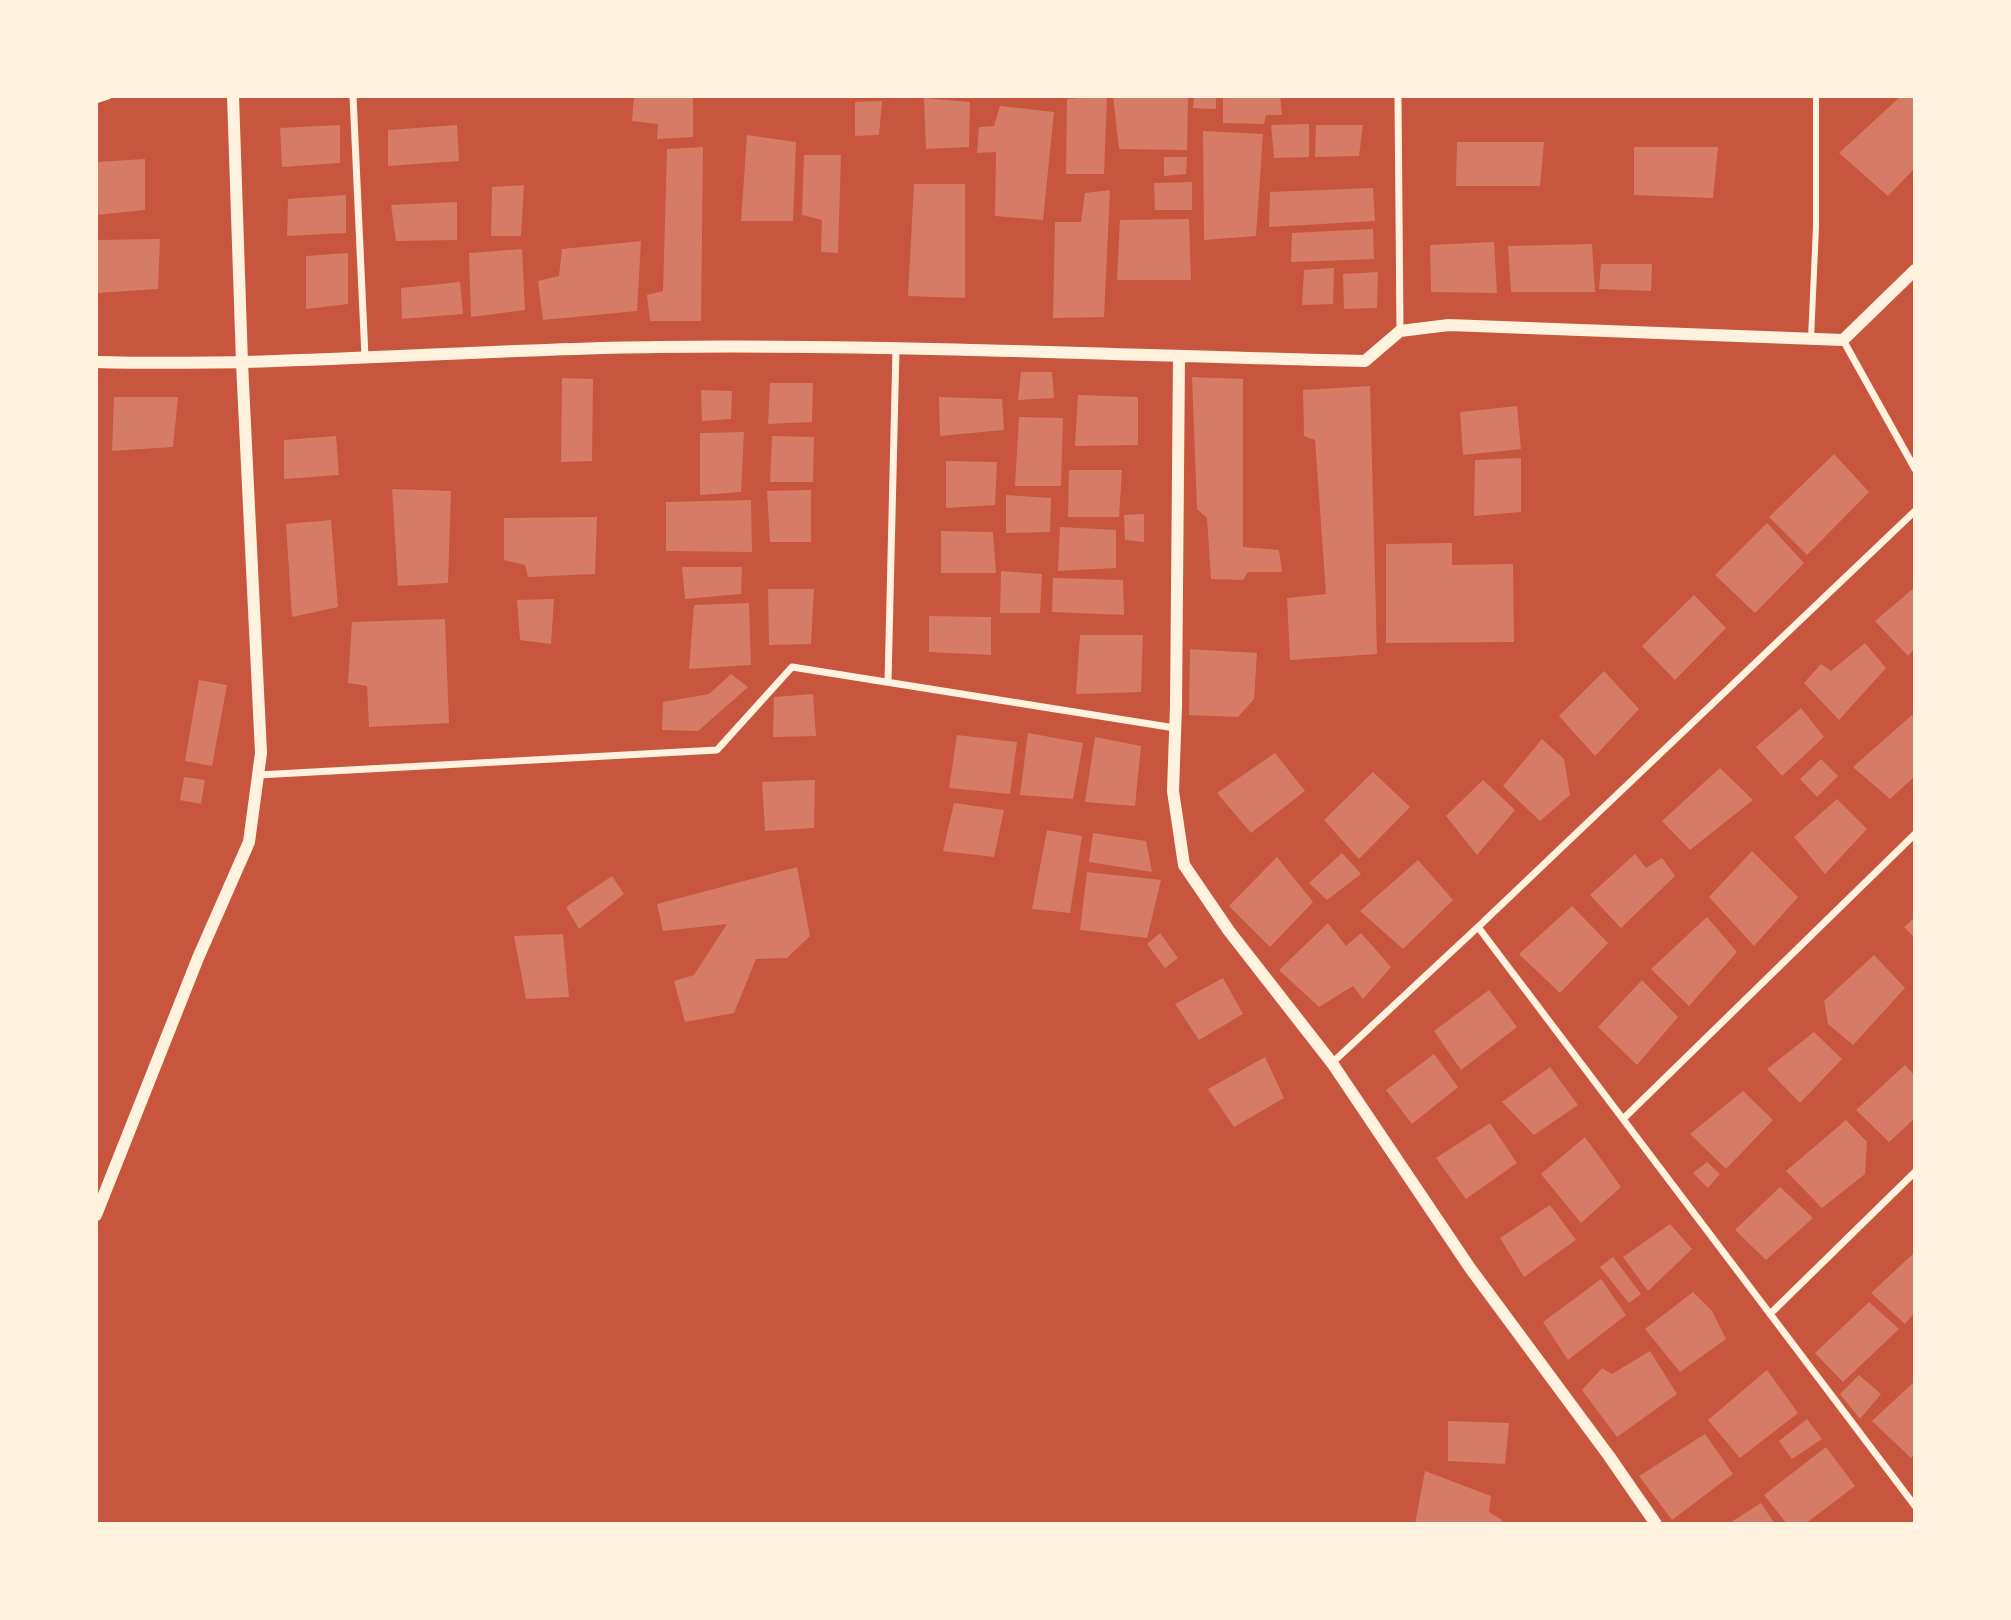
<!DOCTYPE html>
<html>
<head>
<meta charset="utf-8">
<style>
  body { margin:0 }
  #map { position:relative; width:2011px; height:1620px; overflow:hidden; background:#c8553d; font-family:"Archivo Narrow",sans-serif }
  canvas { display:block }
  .frame { position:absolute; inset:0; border:98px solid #fff3e0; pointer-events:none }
</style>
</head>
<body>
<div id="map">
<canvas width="2011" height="1620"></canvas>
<div class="frame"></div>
</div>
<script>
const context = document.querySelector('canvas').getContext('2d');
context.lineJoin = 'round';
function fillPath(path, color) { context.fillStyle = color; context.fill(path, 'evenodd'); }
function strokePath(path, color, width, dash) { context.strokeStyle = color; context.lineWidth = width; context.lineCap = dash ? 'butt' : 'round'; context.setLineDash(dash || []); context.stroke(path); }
fillPath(new Path2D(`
  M 634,96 L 693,96 L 693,137 L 657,139 L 658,124 L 632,121 Z
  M 1107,96 L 1104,174 L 1066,174 L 1067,99 Z
  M 1113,96 L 1188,96 L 1187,150 L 1119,149 Z
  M 1194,96 L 1216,96 L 1216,109 L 1193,108 Z
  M 1223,96 L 1280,96 L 1282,115 L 1266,115 L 1264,124 L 1223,123 Z
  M 1901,96 L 1915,96 L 1915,168 L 1888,196 L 1839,153 Z
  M 924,98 L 970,102 L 969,147 L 926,149 Z
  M 882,101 L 879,135 L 855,136 L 855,102 Z
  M 1000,106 L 1054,112 L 1043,220 L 995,216 L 996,152 L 977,153 L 979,127 L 994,126 Z
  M 1309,124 L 1309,157 L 1274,158 L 1271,125 Z
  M 340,125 L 340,163 L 282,167 L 280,128 Z
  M 457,125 L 459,161 L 388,166 L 388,130 Z
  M 1316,125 L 1363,125 L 1359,156 L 1315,157 Z
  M 1203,131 L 1263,134 L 1256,236 L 1204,240 Z
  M 747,135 L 796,142 L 793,221 L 741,221 Z
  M 1457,142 L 1544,142 L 1540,186 L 1456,186 Z
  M 703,147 L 701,321 L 650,321 L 647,295 L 663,291 L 667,149 Z
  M 1634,147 L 1718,147 L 1713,198 L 1634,195 Z
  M 804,155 L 841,155 L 838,253 L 821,252 L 822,220 L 802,215 Z
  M 1164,157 L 1187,157 L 1186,174 L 1164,176 Z
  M 145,159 L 145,210 L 96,215 L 96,162 Z
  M 1192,182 L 1192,210 L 1155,210 L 1154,183 Z
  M 914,184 L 965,184 L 965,298 L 908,296 Z
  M 524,185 L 521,236 L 491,236 L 492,187 Z
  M 1373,188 L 1375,221 L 1269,227 L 1270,192 Z
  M 1110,190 L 1104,317 L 1053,318 L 1055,222 L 1081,222 L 1085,193 Z
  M 346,195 L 346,233 L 287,236 L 288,199 Z
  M 457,202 L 457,240 L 396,241 L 391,205 Z
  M 1189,219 L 1191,280 L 1117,280 L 1120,220 Z
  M 1373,229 L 1374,259 L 1291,262 L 1292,233 Z
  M 160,239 L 158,289 L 97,293 L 97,240 Z
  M 641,241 L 637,311 L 543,320 L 538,281 L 559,276 L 562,249 Z
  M 1494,242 L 1497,293 L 1431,292 L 1430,245 Z
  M 1592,244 L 1595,292 L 1511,292 L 1508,246 Z
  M 522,249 L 525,310 L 471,317 L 469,253 Z
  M 348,253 L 348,304 L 306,309 L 306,256 Z
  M 1601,264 L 1652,264 L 1651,291 L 1599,289 Z
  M 1334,268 L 1333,304 L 1302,305 L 1304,270 Z
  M 1378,272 L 1377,308 L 1344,309 L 1343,274 Z
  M 460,282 L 463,314 L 402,319 L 401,288 Z
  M 1021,372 L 1052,372 L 1054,398 L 1018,400 Z
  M 1192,377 L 1243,379 L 1243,547 L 1279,550 L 1282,572 L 1248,572 L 1243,580 L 1211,579 L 1207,518 L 1197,509 Z
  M 562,378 L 593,379 L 592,461 L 561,462 Z
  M 770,383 L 813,383 L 812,422 L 768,424 Z
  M 1370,386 L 1377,654 L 1290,660 L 1287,598 L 1326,594 L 1315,440 L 1304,436 L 1303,390 Z
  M 701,390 L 732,391 L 731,419 L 702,421 Z
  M 1078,395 L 1138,397 L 1138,445 L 1075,446 Z
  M 114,397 L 178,397 L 173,447 L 112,451 Z
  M 939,397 L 1002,399 L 1004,430 L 940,436 Z
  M 1517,406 L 1521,449 L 1463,455 L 1460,412 Z
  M 1019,417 L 1063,418 L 1061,486 L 1015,486 Z
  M 744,432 L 741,492 L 700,495 L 700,433 Z
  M 336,436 L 339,475 L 284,479 L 284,440 Z
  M 772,436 L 814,437 L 813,482 L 770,482 Z
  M 1834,454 L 1869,492 L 1807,555 L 1769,517 Z
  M 1521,458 L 1521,512 L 1474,516 L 1475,460 Z
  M 946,461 L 997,462 L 995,505 L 946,508 Z
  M 1069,470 L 1122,470 L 1119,517 L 1068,517 Z
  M 392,489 L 451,491 L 448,583 L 398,586 Z
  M 811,490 L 811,542 L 770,542 L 767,491 Z
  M 1006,495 L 1051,498 L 1050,532 L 1006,533 Z
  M 751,500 L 752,552 L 666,551 L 666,502 Z
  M 1144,514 L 1144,542 L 1125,540 L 1124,515 Z
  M 597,517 L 595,574 L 528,577 L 525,565 L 504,560 L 504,518 Z
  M 331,520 L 338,607 L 292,617 L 286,524 Z
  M 1767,523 L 1804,563 L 1755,613 L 1715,575 Z
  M 1060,527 L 1116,530 L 1116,568 L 1058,571 Z
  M 941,531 L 993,532 L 996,573 L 941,573 Z
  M 1452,543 L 1452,565 L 1513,564 L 1514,642 L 1386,643 L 1386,544 Z
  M 682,567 L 742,567 L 741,594 L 685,599 Z
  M 1001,571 L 1042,574 L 1040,613 L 1000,613 Z
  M 1053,578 L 1123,580 L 1124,615 L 1052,612 Z
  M 1915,587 L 1915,648 L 1908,656 L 1875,621 Z
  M 768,589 L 814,589 L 811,644 L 769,645 Z
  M 1694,595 L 1726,628 L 1675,680 L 1642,646 Z
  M 554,599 L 551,644 L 520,640 L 517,600 Z
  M 749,603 L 751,665 L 689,669 L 694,605 Z
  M 929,616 L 991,617 L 991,655 L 929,652 Z
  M 445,619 L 449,723 L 369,727 L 367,686 L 348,683 L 352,622 Z
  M 1080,635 L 1143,635 L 1141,692 L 1076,694 Z
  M 1865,643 L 1886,668 L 1839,720 L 1804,683 L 1821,664 L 1831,671 Z
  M 1190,649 L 1257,653 L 1254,699 L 1238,717 L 1189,715 Z
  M 1604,671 L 1639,709 L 1595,756 L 1559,716 Z
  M 731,674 L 748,687 L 698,731 L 662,730 L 663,702 L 709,694 Z
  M 199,680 L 227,685 L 212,766 L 185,761 Z
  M 813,694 L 816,736 L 773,737 L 774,697 Z
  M 1801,708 L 1824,737 L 1782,776 L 1756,747 Z
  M 1912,715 L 1915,719 L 1915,776 L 1890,799 L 1853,767 Z
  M 1028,733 L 1083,743 L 1073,799 L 1020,795 Z
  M 957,735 L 1017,742 L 1010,794 L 949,788 Z
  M 1095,737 L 1141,746 L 1135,806 L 1085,802 Z
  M 1542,739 L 1564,759 L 1570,795 L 1540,821 L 1503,786 Z
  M 1275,753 L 1305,791 L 1251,833 L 1217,793 Z
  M 1821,759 L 1838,776 L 1817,797 L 1800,779 Z
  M 1720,768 L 1753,800 L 1690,850 L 1662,821 Z
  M 1373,772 L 1410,807 L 1359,859 L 1324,820 Z
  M 184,777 L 205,780 L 201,804 L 180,800 Z
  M 815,780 L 814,828 L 765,831 L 762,782 Z
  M 1483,780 L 1515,810 L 1477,855 L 1446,816 Z
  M 1837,799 L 1867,829 L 1825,874 L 1794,837 Z
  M 954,803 L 1004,810 L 994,857 L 943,851 Z
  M 1047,830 L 1082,836 L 1070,913 L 1032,909 Z
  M 1093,833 L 1146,841 L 1152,872 L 1089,862 Z
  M 1752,851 L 1798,897 L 1754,946 L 1709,897 Z
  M 1342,853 L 1361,874 L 1327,900 L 1309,883 Z
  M 1635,854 L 1646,868 L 1662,858 L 1675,876 L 1621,928 L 1590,895 Z
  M 1277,857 L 1313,902 L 1270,947 L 1229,906 Z
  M 1418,860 L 1453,900 L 1403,949 L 1360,911 Z
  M 797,867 L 810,936 L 787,958 L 756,959 L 734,1013 L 685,1022 L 674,981 L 694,975 L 727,924 L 663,931 L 657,904 Z
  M 1087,872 L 1161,880 L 1147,938 L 1080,930 Z
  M 612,876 L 624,894 L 579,929 L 566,907 Z
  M 1572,906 L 1608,943 L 1560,993 L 1519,954 Z
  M 1707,917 L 1737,952 L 1689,1006 L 1651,969 Z
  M 1915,917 L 1915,938 L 1904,927 Z
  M 1328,923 L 1346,946 L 1361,933 L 1391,967 L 1363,999 L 1353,986 L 1319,1007 L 1279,970 Z
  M 1160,933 L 1178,958 L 1165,968 L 1147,944 Z
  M 563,934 L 569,997 L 526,999 L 514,936 Z
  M 1874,955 L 1905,988 L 1853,1045 L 1828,1024 L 1824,1001 Z
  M 1223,978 L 1243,1014 L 1199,1040 L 1175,1004 Z
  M 1642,980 L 1678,1017 L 1637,1065 L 1598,1027 Z
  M 1489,990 L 1517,1027 L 1461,1070 L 1434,1031 Z
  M 1814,1032 L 1842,1059 L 1800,1103 L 1767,1069 Z
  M 1434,1054 L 1458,1087 L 1412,1124 L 1386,1090 Z
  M 1265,1057 L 1284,1098 L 1234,1127 L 1208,1089 Z
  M 1905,1065 L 1915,1076 L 1915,1118 L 1889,1142 L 1856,1110 Z
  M 1550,1067 L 1578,1105 L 1534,1135 L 1502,1102 Z
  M 1743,1091 L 1773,1120 L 1726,1169 L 1690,1134 Z
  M 1846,1120 L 1867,1142 L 1865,1174 L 1822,1208 L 1786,1171 Z
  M 1490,1123 L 1517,1163 L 1466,1199 L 1436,1158 Z
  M 1585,1137 L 1621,1187 L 1581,1223 L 1541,1174 Z
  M 1707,1162 L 1720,1174 L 1708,1188 L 1693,1173 Z
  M 1780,1187 L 1813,1218 L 1766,1260 L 1735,1230 Z
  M 1550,1205 L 1576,1240 L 1524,1277 L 1500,1238 Z
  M 1670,1224 L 1692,1249 L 1648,1291 L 1623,1257 Z
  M 1915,1252 L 1915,1312 L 1905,1324 L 1871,1293 Z
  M 1613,1257 L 1641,1294 L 1629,1303 L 1600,1267 Z
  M 1601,1279 L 1626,1315 L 1568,1360 L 1543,1322 Z
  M 1693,1292 L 1712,1311 L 1726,1339 L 1680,1372 L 1645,1329 Z
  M 1869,1302 L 1899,1329 L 1843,1382 L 1815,1353 Z
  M 1650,1351 L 1677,1394 L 1617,1437 L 1582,1390 L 1602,1368 L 1612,1374 Z
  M 1767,1370 L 1798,1413 L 1740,1458 L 1708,1420 Z
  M 1859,1375 L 1881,1394 L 1860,1419 L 1840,1394 Z
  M 1915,1381 L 1915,1454 L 1911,1458 L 1872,1421 Z
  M 1807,1419 L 1822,1439 L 1792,1459 L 1779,1441 Z
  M 1448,1421 L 1509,1423 L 1505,1464 L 1448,1461 Z
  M 1705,1434 L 1733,1474 L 1672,1520 L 1639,1476 Z
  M 1826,1447 L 1855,1486 L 1805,1524 L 1787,1524 L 1764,1495 Z
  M 1425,1471 L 1491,1496 L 1489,1512 L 1502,1520 L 1501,1524 L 1415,1524 Z
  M 1761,1503 L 1775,1524 L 1728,1524 Z`), '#d67c66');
strokePath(new Path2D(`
  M 1811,339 L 1816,227 L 1816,96`), '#fff3e0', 6);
strokePath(new Path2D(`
  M 353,96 L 365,357
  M 1398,96 L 1400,331
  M 96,100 L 108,96
  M 1843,340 L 1915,469
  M 888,682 L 896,349
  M 258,775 L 717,750 L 792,667 L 1175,728
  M 1478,927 L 1915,1506
  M 1332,1063 L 1478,927 L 1915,511
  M 1623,1119 L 1915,834
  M 1770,1314 L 1915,1172`), '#fff3e0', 7);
strokePath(new Path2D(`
  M 1179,357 L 1176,706 L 1173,791 L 1184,865 L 1229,931 L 1332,1063 L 1470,1268 L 1609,1456 L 1656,1524
  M 96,362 C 283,367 470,349 657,347 C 893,344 1129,356 1365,361 L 1400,331 L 1449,325 L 1843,340 L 1915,270
  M 96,1215 L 198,958 L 249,842 L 261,753 L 242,363 L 233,96`), '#fff3e0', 12);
</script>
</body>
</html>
